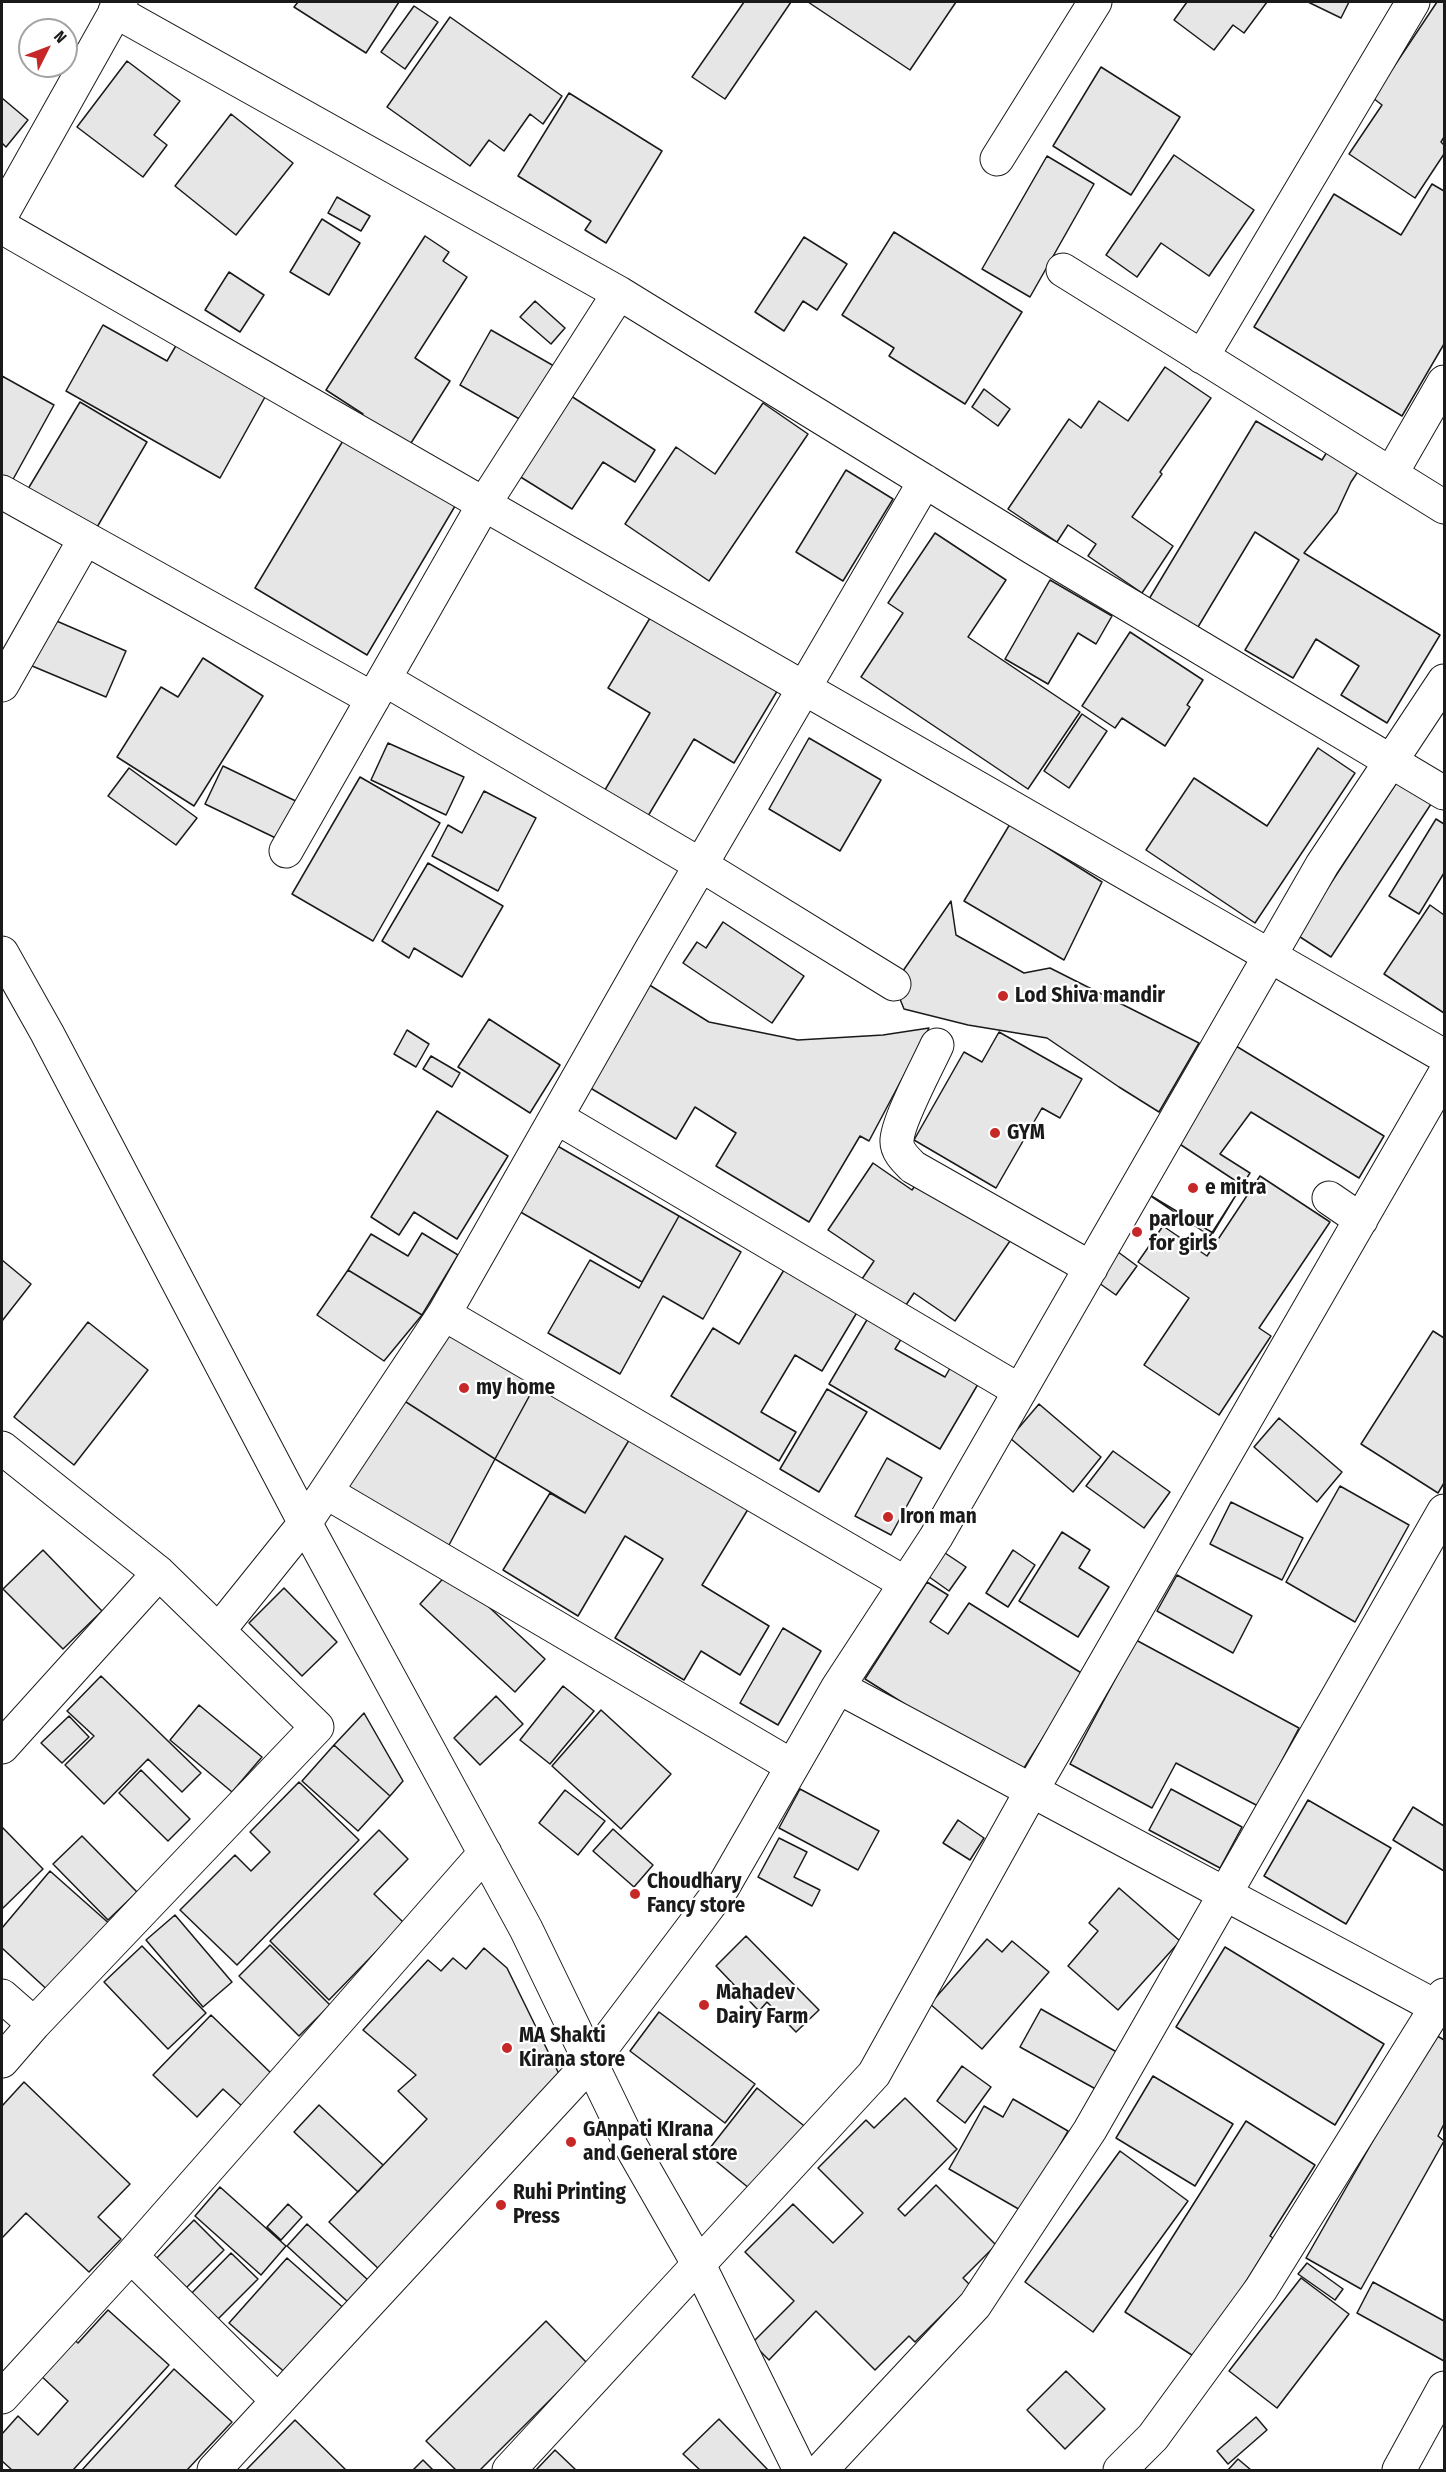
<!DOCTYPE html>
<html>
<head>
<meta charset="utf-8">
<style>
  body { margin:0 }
  #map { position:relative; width:1446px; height:2472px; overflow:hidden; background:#fff; font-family:"Fira Sans Condensed",sans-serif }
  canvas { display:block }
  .frame { position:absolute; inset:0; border:3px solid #1a1a1a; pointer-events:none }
  .north { position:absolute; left:18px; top:18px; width:60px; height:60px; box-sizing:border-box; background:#fff; border:2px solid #a3a3a3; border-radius:50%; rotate:48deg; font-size:16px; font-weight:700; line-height:24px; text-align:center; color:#1a1a1a }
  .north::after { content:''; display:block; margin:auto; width:21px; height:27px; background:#c62828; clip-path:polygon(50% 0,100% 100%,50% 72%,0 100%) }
</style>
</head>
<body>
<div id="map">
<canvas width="1446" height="2472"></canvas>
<div class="frame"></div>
<div class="north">N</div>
</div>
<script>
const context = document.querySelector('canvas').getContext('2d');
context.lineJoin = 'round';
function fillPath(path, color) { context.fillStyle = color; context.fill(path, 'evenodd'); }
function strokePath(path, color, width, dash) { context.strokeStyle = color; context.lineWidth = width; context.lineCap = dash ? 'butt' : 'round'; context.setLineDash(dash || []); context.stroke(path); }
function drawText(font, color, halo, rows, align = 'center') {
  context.font = font + ' "Fira Sans Condensed",sans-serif'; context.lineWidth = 4.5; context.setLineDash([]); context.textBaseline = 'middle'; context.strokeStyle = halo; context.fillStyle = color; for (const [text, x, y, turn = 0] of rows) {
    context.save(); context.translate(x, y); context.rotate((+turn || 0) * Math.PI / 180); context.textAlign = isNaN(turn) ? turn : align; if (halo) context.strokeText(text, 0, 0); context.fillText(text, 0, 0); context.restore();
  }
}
const building = new Path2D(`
  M 298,2 L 399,2 L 366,53 L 294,7 Z
  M 744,2 L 791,2 L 725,99 L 692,77 Z
  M 808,2 L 956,2 L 910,70 Z
  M 1187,2 L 1267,2 L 1244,33 L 1233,25 L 1214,50 L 1174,20 Z
  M 1308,2 L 1349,2 L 1341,18 Z
  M 1437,2 L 1444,2 L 1444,137 L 1441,142 L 1444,145 L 1444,154 L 1415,198 L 1349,154 L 1382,105 L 1373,98 Z
  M 414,6 L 438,22 L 405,69 L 381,52 Z
  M 450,17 L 562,96 L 543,124 L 530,114 L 504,151 L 489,140 L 470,166 L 387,107 Z
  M 127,61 L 180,101 L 154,135 L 167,145 L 143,177 L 77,127 Z
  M 1101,67 L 1180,117 L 1131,195 L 1053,146 Z
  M 569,93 L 662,151 L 606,243 L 585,230 L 591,221 L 518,176 Z
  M 2,98 L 28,120 L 6,147 L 2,143 Z
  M 231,114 L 293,163 L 236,235 L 175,186 Z
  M 1174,155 L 1254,210 L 1209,276 L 1161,243 L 1137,277 L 1106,255 Z
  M 1047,156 L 1094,184 L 1030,297 L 982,269 Z
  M 1432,184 L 1444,191 L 1444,344 L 1402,416 L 1254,327 L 1334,194 L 1401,235 Z
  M 337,197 L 370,216 L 361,231 L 328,213 Z
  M 322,219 L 360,243 L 329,295 L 290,272 Z
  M 894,232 L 1022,312 L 965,404 L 889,356 L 894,348 L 842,315 Z
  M 425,236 L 449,252 L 443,261 L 467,277 L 415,358 L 450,381 L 406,451 L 359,421 L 363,414 L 326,390 Z
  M 804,237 L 847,264 L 817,310 L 803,301 L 784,331 L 755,312 Z
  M 229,272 L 264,295 L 240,332 L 205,310 Z
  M 535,301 L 565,328 L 551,344 L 520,317 Z
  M 103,325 L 167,361 L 181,337 L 270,388 L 220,478 L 66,391 Z
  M 491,330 L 554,366 L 523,421 L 460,385 Z
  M 1165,367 L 1211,398 L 1160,472 L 1162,474 L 1132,517 L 1173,546 L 1142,593 L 1088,556 L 1096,544 L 1068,525 L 1057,542 L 1008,509 L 1069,419 L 1081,428 L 1099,401 L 1128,421 Z
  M 2,376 L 54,405 L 11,483 L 2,478 Z
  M 984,389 L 1010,409 L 998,426 L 972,407 Z
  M 571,396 L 655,450 L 635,482 L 603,462 L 572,509 L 519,476 Z
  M 80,402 L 147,442 L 93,534 L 25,494 Z
  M 763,403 L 808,434 L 709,581 L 625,524 L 676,447 L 715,474 Z
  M 1256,421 L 1322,460 L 1330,447 L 1361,467 L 1351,482 L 1337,512 L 1304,553 L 1440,635 L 1387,723 L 1341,695 L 1359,666 L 1316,639 L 1293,678 L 1245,650 L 1299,560 L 1255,532 L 1195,632 L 1146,604 Z
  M 347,434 L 458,501 L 367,655 L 255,588 Z
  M 846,470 L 893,499 L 843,581 L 796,552 Z
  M 935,533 L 1006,580 L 968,637 L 1080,712 L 1028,789 L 861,677 L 903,613 L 888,603 Z
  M 1050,580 L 1112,616 L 1096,644 L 1078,633 L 1048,684 L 1005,659 Z
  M 653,613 L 779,688 L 734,763 L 694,739 L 645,821 L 602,795 L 650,713 L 608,688 Z
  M 45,616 L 126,651 L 106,697 L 25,663 Z
  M 1130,632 L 1203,680 L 1187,705 L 1190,707 L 1165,746 L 1122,718 L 1115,728 L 1082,706 Z
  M 203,658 L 263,696 L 194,806 L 117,757 L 161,687 L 178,697 Z
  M 1082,714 L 1107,731 L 1069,788 L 1044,771 Z
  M 809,738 L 881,780 L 840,851 L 769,809 Z
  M 388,743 L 464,777 L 446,815 L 371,780 Z
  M 1318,748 L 1355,773 L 1255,923 L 1146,850 L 1194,778 L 1267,826 Z
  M 223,766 L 302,804 L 284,842 L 205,804 Z
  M 129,768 L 197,818 L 176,845 L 108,796 Z
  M 360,777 L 440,823 L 373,941 L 292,894 Z
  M 1397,782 L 1431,804 L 1331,957 L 1297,935 Z
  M 484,791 L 536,818 L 498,891 L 432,856 L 448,825 L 462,833 Z
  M 1436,819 L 1444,824 L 1444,873 L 1419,914 L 1389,896 Z
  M 1010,824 L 1102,882 L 1064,960 L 964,901 Z
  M 428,863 L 503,906 L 462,977 L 414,948 L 409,958 L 382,941 Z
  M 951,901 L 956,935 L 1024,973 L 1050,968 L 1199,1043 L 1159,1112 L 1119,1087 L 1047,1038 L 968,1025 L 904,1009 L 894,984 Z
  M 1430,905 L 1444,915 L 1444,1013 L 1384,974 Z
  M 723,922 L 804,976 L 772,1023 L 683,963 L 697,942 L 706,948 Z
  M 643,981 L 709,1022 L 798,1040 L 883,1035 L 929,1028 L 869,1141 L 860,1136 L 809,1222 L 716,1166 L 736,1133 L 695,1107 L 676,1139 L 582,1083 Z
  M 489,1019 L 560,1065 L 530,1113 L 458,1067 Z
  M 407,1030 L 429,1044 L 416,1067 L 394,1054 Z
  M 999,1032 L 1082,1079 L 1060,1118 L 1042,1108 L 996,1188 L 914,1140 L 964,1052 L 982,1062 Z
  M 1236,1046 L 1384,1136 L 1359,1178 L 1251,1112 L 1220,1154 L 1250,1173 L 1210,1236 L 1143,1191 Z
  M 431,1056 L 460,1073 L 452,1087 L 423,1069 Z
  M 437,1111 L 508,1156 L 457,1239 L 414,1212 L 399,1235 L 371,1217 Z
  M 1175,1141 L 1242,1185 L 1213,1233 L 1143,1191 Z
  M 554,1144 L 679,1216 L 642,1282 L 517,1210 Z
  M 873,1163 L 912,1190 L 920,1179 L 1010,1241 L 955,1321 L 914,1293 L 904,1308 L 862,1279 L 874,1261 L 828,1230 Z
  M 1260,1176 L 1330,1222 L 1259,1328 L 1271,1336 L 1219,1415 L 1144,1365 L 1189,1298 L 1138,1262 L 1163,1226 L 1207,1256 Z
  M 679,1216 L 741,1252 L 703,1319 L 663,1296 L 620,1374 L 548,1333 L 590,1260 L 639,1288 Z
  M 422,1233 L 458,1255 L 422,1315 L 348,1270 L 371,1234 L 408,1256 Z
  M 1110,1246 L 1137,1266 L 1116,1295 L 1089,1276 Z
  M 2,1260 L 31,1284 L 2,1321 Z
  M 787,1265 L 859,1309 L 822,1371 L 795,1355 L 761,1412 L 796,1432 L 779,1461 L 671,1396 L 713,1328 L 739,1344 Z
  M 348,1270 L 422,1315 L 384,1361 L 317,1315 Z
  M 871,1313 L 905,1333 L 895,1349 L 945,1377 L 953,1363 L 981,1379 L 940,1449 L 829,1384 Z
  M 444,1314 L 543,1371 L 495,1459 L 392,1393 Z
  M 88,1322 L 148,1370 L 74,1465 L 14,1417 Z
  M 1433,1331 L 1444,1338 L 1444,1483 L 1438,1493 L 1361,1444 Z
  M 543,1371 L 634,1432 L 585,1513 L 495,1459 Z
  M 827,1389 L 867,1412 L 819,1492 L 780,1469 Z
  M 392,1393 L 495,1459 L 441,1560 L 326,1492 Z
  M 1039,1404 L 1101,1457 L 1073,1492 L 1010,1438 Z
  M 1279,1418 L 1342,1472 L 1317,1502 L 1254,1447 Z
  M 634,1432 L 750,1506 L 702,1585 L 769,1626 L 740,1675 L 701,1651 L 684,1680 L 615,1638 L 663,1559 L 625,1536 L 578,1616 L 503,1570 L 550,1493 L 585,1513 Z
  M 1113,1451 L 1170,1492 L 1144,1528 L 1086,1486 Z
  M 887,1458 L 922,1478 L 891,1535 L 855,1516 Z
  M 1340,1486 L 1409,1525 L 1355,1622 L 1286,1582 Z
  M 1231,1502 L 1303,1538 L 1282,1580 L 1210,1544 Z
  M 1062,1532 L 1090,1550 L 1079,1568 L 1109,1587 L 1078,1637 L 1019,1601 Z
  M 43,1550 L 102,1611 L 63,1649 L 3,1589 Z
  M 1013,1550 L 1035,1565 L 1008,1607 L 986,1593 Z
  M 942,1551 L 966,1567 L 949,1591 L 925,1574 Z
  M 450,1571 L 545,1659 L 515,1692 L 420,1604 Z
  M 1177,1575 L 1252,1616 L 1233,1653 L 1157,1611 Z
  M 927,1582 L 948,1595 L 930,1622 L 948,1634 L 969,1603 L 1083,1674 L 1019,1776 L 865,1679 Z
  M 284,1588 L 337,1642 L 302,1676 L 249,1623 Z
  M 783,1628 L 821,1651 L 778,1725 L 740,1703 Z
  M 1136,1640 L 1299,1728 L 1258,1806 L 1176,1763 L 1152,1808 L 1070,1764 Z
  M 101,1676 L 201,1773 L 182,1792 L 148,1759 L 104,1804 L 65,1765 L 94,1736 L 67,1711 Z
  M 563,1686 L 594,1711 L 550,1764 L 520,1740 Z
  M 496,1696 L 523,1724 L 480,1765 L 454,1738 Z
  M 199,1705 L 262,1757 L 232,1792 L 170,1740 Z
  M 601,1710 L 671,1774 L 621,1829 L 552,1766 Z
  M 364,1713 L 403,1781 L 390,1796 L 334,1745 Z
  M 69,1716 L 89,1737 L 62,1763 L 41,1743 Z
  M 334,1745 L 390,1796 L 358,1831 L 302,1781 Z
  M 141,1770 L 190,1819 L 168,1841 L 119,1793 Z
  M 299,1782 L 359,1840 L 237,1965 L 180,1910 L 235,1855 L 251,1871 L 270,1852 L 250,1832 Z
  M 800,1789 L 879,1831 L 858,1870 L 779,1828 Z
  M 1171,1789 L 1242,1827 L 1220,1868 L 1149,1830 Z
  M 565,1790 L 605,1821 L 578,1855 L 539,1823 Z
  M 1308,1800 L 1391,1848 L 1346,1924 L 1264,1876 Z
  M 1413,1807 L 1444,1826 L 1444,1871 L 1393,1840 Z
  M 958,1820 L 984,1838 L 970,1860 L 943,1843 Z
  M 2,1827 L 43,1869 L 2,1909 Z
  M 613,1829 L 653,1865 L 634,1887 L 593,1851 Z
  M 379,1830 L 408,1859 L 374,1894 L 404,1923 L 329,2000 L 270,1941 Z
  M 82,1836 L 137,1892 L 108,1920 L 53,1864 Z
  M 779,1838 L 807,1852 L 794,1877 L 820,1890 L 812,1906 L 758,1877 Z
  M 50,1871 L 112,1926 L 53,1995 L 2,1948 L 2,1928 Z
  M 1119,1888 L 1180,1941 L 1118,2010 L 1068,1966 L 1098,1931 L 1089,1923 Z
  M 175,1915 L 232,1982 L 203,2007 L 146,1940 Z
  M 746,1936 L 819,2010 L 796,2032 L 767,2002 L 759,2011 L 716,1966 Z
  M 987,1939 L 1002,1952 L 1012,1941 L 1049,1972 L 982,2049 L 930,2004 Z
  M 270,1945 L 330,2005 L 299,2036 L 239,1976 Z
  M 142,1946 L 206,2013 L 168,2049 L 104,1982 Z
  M 1225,1947 L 1384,2044 L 1335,2125 L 1176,2027 Z
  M 484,1948 L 507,1968 L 562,2080 L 381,2271 L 329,2222 L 427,2119 L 398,2091 L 416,2075 L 363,2030 L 428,1960 L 441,1971 L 453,1958 L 466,1969 Z
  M 1041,2009 L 1122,2055 L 1101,2092 L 1020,2047 Z
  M 659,2012 L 755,2084 L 725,2123 L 630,2051 Z
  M 211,2015 L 273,2075 L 243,2107 L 223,2089 L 197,2117 L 153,2075 Z
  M 1434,2034 L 1444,2040 L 1444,2124 L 1438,2136 L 1444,2141 L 1361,2289 L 1306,2258 Z
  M 962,2066 L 991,2087 L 965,2123 L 937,2101 Z
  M 1153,2076 L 1233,2124 L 1195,2186 L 1116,2138 Z
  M 24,2082 L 130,2184 L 98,2217 L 121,2239 L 89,2272 L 26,2213 L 2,2238 L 2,2106 Z
  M 757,2088 L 808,2129 L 755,2193 L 706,2153 Z
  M 905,2098 L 957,2149 L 898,2209 L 905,2216 L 936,2185 L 996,2245 L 963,2278 L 971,2286 L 915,2342 L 909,2336 L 875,2370 L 816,2311 L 769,2360 L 752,2343 L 794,2301 L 745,2252 L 793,2204 L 833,2243 L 863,2213 L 818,2168 L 866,2120 L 874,2128 Z
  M 1013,2099 L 1068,2131 L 1022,2211 L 949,2169 L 984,2106 L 1003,2117 Z
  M 319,2105 L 383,2165 L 358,2192 L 294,2132 Z
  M 1246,2121 L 1315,2165 L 1270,2236 L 1273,2238 L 1198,2359 L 1125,2312 Z
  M 1120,2151 L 1188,2201 L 1093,2332 L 1025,2282 Z
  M 220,2187 L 286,2246 L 261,2275 L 195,2216 Z
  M 288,2204 L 302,2217 L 281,2240 L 267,2227 Z
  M 194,2220 L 224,2250 L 180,2294 L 150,2265 Z
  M 307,2224 L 368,2280 L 348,2302 L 287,2246 Z
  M 231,2253 L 258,2279 L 211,2326 L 185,2300 Z
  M 287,2258 L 347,2311 L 289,2376 L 229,2323 Z
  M 1307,2263 L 1343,2289 L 1335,2300 L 1298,2274 Z
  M 1301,2278 L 1349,2314 L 1277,2408 L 1229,2371 Z
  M 1373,2282 L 1444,2321 L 1444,2361 L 1357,2313 Z
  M 108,2310 L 169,2365 L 73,2470 L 12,2470 L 2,2461 L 2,2434 L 18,2416 L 38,2435 L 68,2401 L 39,2374 L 72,2338 L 78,2343 Z
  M 546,2321 L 587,2363 L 480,2470 L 456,2470 L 426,2441 Z
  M 174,2369 L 232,2422 L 187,2470 L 82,2470 Z
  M 1066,2371 L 1105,2409 L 1065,2449 L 1027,2410 Z
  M 1256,2417 L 1267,2430 L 1228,2464 L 1217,2451 Z
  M 719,2419 L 768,2470 L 700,2470 L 683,2454 Z
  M 295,2420 L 346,2470 L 246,2470 Z
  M 555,2450 L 576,2470 L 536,2470 Z
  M 1238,2459 L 1251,2470 L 1228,2470 Z
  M 423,2460 L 433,2470 L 413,2470 Z`);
fillPath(building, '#e6e6e6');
strokePath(building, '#1a1a1a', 1.5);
const minor = new Path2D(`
  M 115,11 L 619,293 L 1035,549 L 1444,793
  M 997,159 L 1095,2
  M 2,214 L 121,2
  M 2,227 L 1444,1056
  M 1063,270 L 1391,474
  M 1202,357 L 1413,2
  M 1444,382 L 1391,474 L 1444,507
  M 2,492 L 373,699
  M 384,679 L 701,865 L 894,984
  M 2,685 L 85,539
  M 286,851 L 484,504 L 619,293
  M 2,953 L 47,1033 L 305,1523 L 526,1929 L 632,2148 L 699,2265 L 800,2470
  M 937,1045 C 928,1065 898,1120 897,1140 C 896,1151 906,1160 913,1167 L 1091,1268
  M 556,1117 L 1020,1391
  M 1329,1198 L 1361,1220
  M 444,1314 L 905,1583
  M 2,1448 L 159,1573 L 317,1727 L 34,2024 L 2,1996
  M 326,1492 L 792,1766
  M 219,1630 L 305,1523 L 444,1314 L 651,950 L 925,481
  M 838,1687 L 1444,2011
  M 2,1747 L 159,1573
  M 2,2061 L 34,2024
  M 131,2256 L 278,2401
  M 2,2397 L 131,2256 L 485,1853
  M 214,2470 L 591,2062 L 723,1887 L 838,1687 L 936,1537 L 1322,865 L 1444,681
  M 509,2470 L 874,2074 L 1032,1790 L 1444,1075
  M 821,2470 L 975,2305 L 1090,2130 L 1444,1511
  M 1120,2470 L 1153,2437 L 1261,2289 L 1444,1995
  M 1399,2470 L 1444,2388`);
strokePath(minor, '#1a1a1a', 35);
strokePath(minor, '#fff', 33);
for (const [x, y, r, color] of [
  [1003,996,6,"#c62828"],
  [995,1133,6,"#c62828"],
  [1193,1188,6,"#c62828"],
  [1137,1232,6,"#c62828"],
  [464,1388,6,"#c62828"],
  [888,1517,6,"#c62828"],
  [635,1894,6,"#c62828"],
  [704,2005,6,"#c62828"],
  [507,2048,6,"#c62828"],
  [571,2142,6,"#c62828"],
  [501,2205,6,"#c62828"]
]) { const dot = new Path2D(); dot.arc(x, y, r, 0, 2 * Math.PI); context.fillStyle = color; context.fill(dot); strokePath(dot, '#fff', 2); }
drawText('bold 21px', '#1a1a1a', '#fff', [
  ["Lod Shiva mandir",1015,996],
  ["GYM",1007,1133],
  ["e mitra",1205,1188],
  ["parlour",1149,1220],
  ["for girls",1149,1244],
  ["my home",476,1388],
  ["Iron man",900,1517],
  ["Choudhary",647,1882],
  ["Fancy store",647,1906],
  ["Mahadev",716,1993],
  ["Dairy Farm",716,2017],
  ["MA Shakti",519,2036],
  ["Kirana store",519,2060],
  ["GAnpati KIrana",583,2130],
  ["and General store",583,2154],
  ["Ruhi Printing",513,2193],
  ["Press",513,2217]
], 'left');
</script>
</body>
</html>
